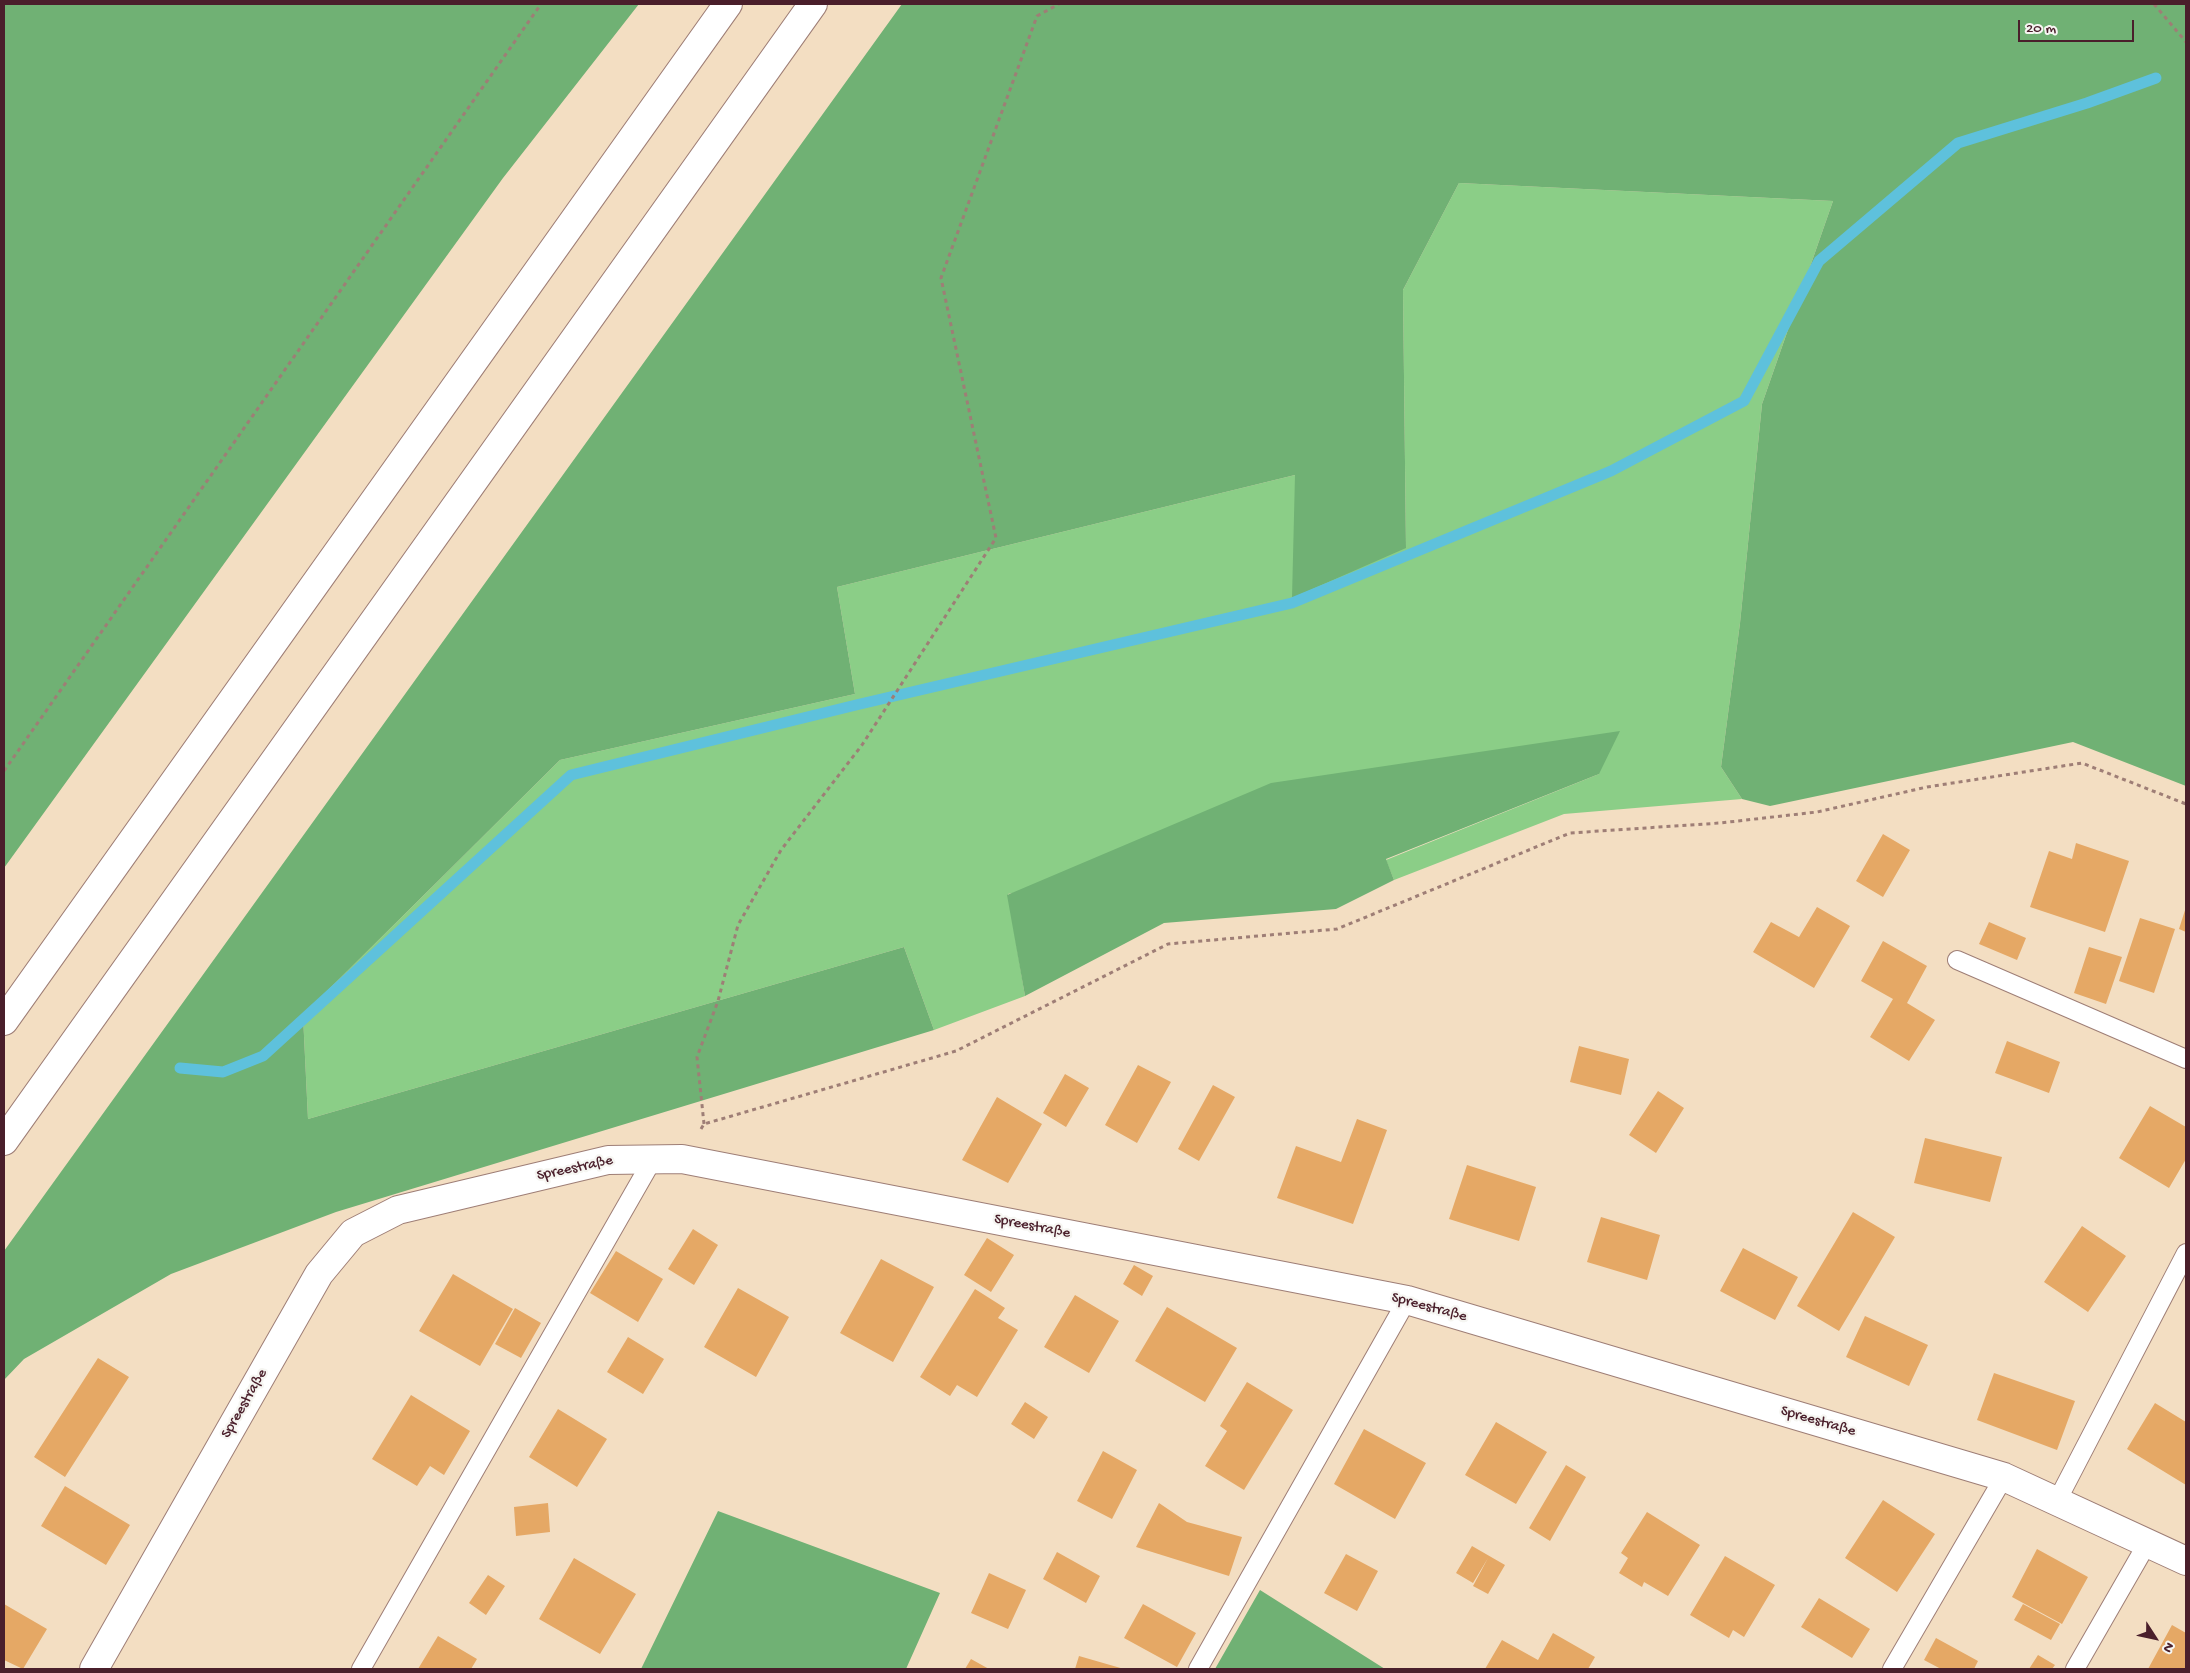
<!DOCTYPE html>
<html>
<head>
<meta charset="utf-8">
<style>
  body { margin:0 }
  #map { position:relative; width:2190px; height:1673px; overflow:hidden; background:#f3dec2; font-family:"Gochi Hand",sans-serif }
  canvas { display:block }
  .frame { position:absolute; inset:0; border:5px solid #4a1f2b; pointer-events:none }
  .north { position:absolute; left:2130px; top:1613px; width:50px; height:50px; -webkit-text-stroke:4px #f6f6f2; paint-order:stroke; rotate:125deg; font-size:14px; font-weight:700; line-height:20px; text-align:center; color:#4a1f2b }
  .north::after { content:''; display:block; margin:auto; width:18px; height:22px; background:#4a1f2b; clip-path:polygon(50% 0,100% 100%,50% 72%,0 100%) }
  .scale { position:absolute; left:2018px; top:20px; width:116px; height:22px; box-sizing:border-box; border:2px solid #4a1f2b; border-top:0; padding-left:6px; font-size:15px; line-height:18px; white-space:nowrap; color:#4a1f2b; -webkit-text-stroke:4px #f6f6f2; paint-order:stroke }
</style>
</head>
<body>
<div id="map">
<canvas width="2190" height="1673"></canvas>
<div class="frame"></div>
<div class="north">N</div>
<div class="scale">20 m</div>
</div>
<script>
const context = document.querySelector('canvas').getContext('2d');
context.lineJoin = 'round';
function fillPath(path, color) { context.fillStyle = color; context.fill(path, 'evenodd'); }
function strokePath(path, color, width, dash) { context.strokeStyle = color; context.lineWidth = width; context.lineCap = dash ? 'butt' : 'round'; context.setLineDash(dash || []); context.stroke(path); }
function drawText(font, color, halo, rows, align = 'center') {
  context.font = font + ' "Gochi Hand",sans-serif'; context.lineWidth = 4.5; context.setLineDash([]); context.textBaseline = 'middle'; context.strokeStyle = halo; context.fillStyle = color; for (const [text, x, y, turn = 0] of rows) {
    context.save(); context.translate(x, y); context.rotate((+turn || 0) * Math.PI / 180); context.textAlign = isNaN(turn) ? turn : align; if (halo) context.strokeText(text, 0, 0); context.fillText(text, 0, 0); context.restore();
  }
}
fillPath(new Path2D(`
  M 1459,183 L 1833,201 L 1762,404 L 1740,623 L 1721,767 L 1742,799 L 1564,814 L 1394,880 L 1386,860 L 1599,774 L 1008,894 L 1025,996 L 934,1030 L 904,947 L 308,1119 L 303,1015 L 560,760 L 855,694 L 837,587 L 1295,475 L 1406,548 L 1403,290 Z`), '#8bce87');
fillPath(new Path2D(`
  M 4,4 L 639,4 L 503,178 L 4,868 Z
  M 902,4 L 2186,4 L 2186,786 L 2073,742 L 1770,806 L 1742,799 L 1721,767 L 1740,623 L 1762,404 L 1833,201 L 1459,183 L 1403,290 L 1406,548 L 1292,598 L 1295,475 L 837,587 L 855,694 L 560,760 L 303,1015 L 308,1119 L 904,947 L 934,1030 L 336,1212 L 171,1274 L 24,1359 L 4,1380 L 4,1251 Z
  M 1620,731 L 1599,774 L 1386,859 L 1394,880 L 1336,909 L 1164,923 L 1025,996 L 1007,895 L 1271,783 Z
  M 718,1511 L 940,1593 L 906,1669 L 641,1669 Z
  M 1260,1590 L 1385,1669 L 1215,1669 Z`), '#70b174');
strokePath(new Path2D(`
  M 180,1068 L 223,1072 L 263,1056 L 571,775 L 856,705 L 1292,603 L 1611,471 L 1744,401 L 1819,261 L 1958,143 L 2087,103 L 2156,78`), '#5ec1dc', 11);
fillPath(new Path2D(`
  M 1883,834 L 1910,850 L 1883,897 L 1856,881 Z
  M 2076,843 L 2129,861 L 2105,932 L 2030,907 L 2049,851 L 2072,859 Z
  M 1817,907 L 1850,926 L 1814,988 L 1753,952 L 1771,922 L 1799,937 Z
  M 2186,907 L 2186,932 L 2179,929 Z
  M 2140,918 L 2175,929 L 2154,993 L 2119,981 Z
  M 1989,922 L 2026,938 L 2017,960 L 1979,944 Z
  M 1883,941 L 1927,966 L 1907,1003 L 1935,1020 L 1909,1061 L 1870,1037 L 1893,999 L 1861,981 Z
  M 2089,947 L 2122,957 L 2106,1004 L 2074,993 Z
  M 2007,1041 L 2060,1062 L 2049,1093 L 1995,1073 Z
  M 1579,1046 L 1629,1059 L 1621,1095 L 1570,1082 Z
  M 1138,1065 L 1171,1082 L 1137,1143 L 1105,1125 Z
  M 1065,1074 L 1089,1088 L 1066,1127 L 1043,1113 Z
  M 1213,1085 L 1235,1097 L 1199,1161 L 1178,1149 Z
  M 1658,1091 L 1684,1108 L 1656,1153 L 1629,1135 Z
  M 997,1097 L 1042,1124 L 1008,1183 L 962,1160 Z
  M 2150,1106 L 2186,1127 L 2186,1159 L 2169,1188 L 2119,1158 Z
  M 1357,1119 L 1387,1130 L 1353,1224 L 1277,1198 L 1296,1146 L 1341,1162 Z
  M 1925,1138 L 2002,1157 L 1990,1202 L 1914,1183 Z
  M 1467,1165 L 1536,1187 L 1519,1241 L 1449,1219 Z
  M 1853,1212 L 1895,1237 L 1839,1331 L 1797,1306 Z
  M 1601,1217 L 1660,1235 L 1647,1280 L 1587,1262 Z
  M 2082,1226 L 2126,1256 L 2088,1312 L 2044,1282 Z
  M 693,1229 L 718,1245 L 694,1285 L 668,1269 Z
  M 987,1238 L 1014,1255 L 991,1292 L 964,1275 Z
  M 1743,1248 L 1798,1277 L 1775,1320 L 1720,1291 Z
  M 616,1251 L 663,1279 L 638,1322 L 590,1293 Z
  M 881,1259 L 934,1287 L 893,1362 L 840,1333 Z
  M 1134,1265 L 1153,1276 L 1142,1296 L 1123,1284 Z
  M 453,1274 L 513,1309 L 480,1366 L 419,1331 Z
  M 738,1288 L 789,1317 L 756,1377 L 704,1347 Z
  M 975,1289 L 1005,1308 L 998,1318 L 1018,1330 L 977,1397 L 957,1385 L 950,1396 L 920,1377 Z
  M 1075,1295 L 1119,1321 L 1089,1373 L 1044,1347 Z
  M 1167,1307 L 1237,1348 L 1205,1402 L 1135,1361 Z
  M 515,1308 L 541,1323 L 521,1358 L 495,1344 Z
  M 1865,1316 L 1928,1345 L 1909,1386 L 1846,1357 Z
  M 628,1337 L 664,1359 L 643,1394 L 607,1372 Z
  M 98,1358 L 129,1377 L 65,1477 L 34,1457 Z
  M 1994,1373 L 2075,1401 L 2057,1450 L 1977,1420 Z
  M 1247,1382 L 1293,1410 L 1244,1490 L 1205,1466 L 1227,1431 L 1220,1426 Z
  M 411,1395 L 470,1431 L 444,1475 L 430,1466 L 417,1486 L 372,1459 Z
  M 1025,1402 L 1048,1417 L 1034,1439 L 1011,1424 Z
  M 2155,1403 L 2186,1422 L 2186,1485 L 2127,1449 Z
  M 558,1409 L 607,1439 L 577,1487 L 529,1457 Z
  M 1496,1422 L 1547,1452 L 1516,1504 L 1465,1475 Z
  M 1364,1429 L 1426,1463 L 1395,1519 L 1334,1484 Z
  M 1103,1451 L 1137,1470 L 1112,1519 L 1077,1501 Z
  M 1566,1465 L 1586,1477 L 1550,1541 L 1529,1528 Z
  M 65,1486 L 130,1525 L 106,1565 L 41,1526 Z
  M 1883,1500 L 1935,1534 L 1897,1592 L 1845,1558 Z
  M 548,1503 L 550,1532 L 516,1536 L 514,1507 Z
  M 1159,1503 L 1187,1522 L 1242,1537 L 1229,1576 L 1136,1547 Z
  M 1647,1512 L 1700,1545 L 1668,1596 L 1644,1582 L 1642,1587 L 1619,1573 L 1628,1558 L 1621,1553 Z
  M 1472,1546 L 1505,1565 L 1488,1594 L 1473,1586 L 1488,1558 L 1473,1583 L 1456,1573 Z
  M 2037,1549 L 2088,1577 L 2062,1624 L 2012,1597 Z
  M 1057,1552 L 1100,1576 L 1086,1603 L 1043,1579 Z
  M 1346,1554 L 1378,1571 L 1357,1611 L 1324,1593 Z
  M 1725,1556 L 1775,1585 L 1744,1637 L 1733,1630 L 1729,1638 L 1690,1615 Z
  M 574,1558 L 636,1594 L 600,1654 L 539,1619 Z
  M 989,1573 L 1026,1590 L 1008,1629 L 971,1613 Z
  M 488,1575 L 505,1586 L 486,1615 L 469,1603 Z
  M 1819,1598 L 1870,1629 L 1852,1658 L 1801,1627 Z
  M 4,1604 L 47,1629 L 23,1669 L 4,1660 Z
  M 1143,1604 L 1196,1633 L 1177,1667 L 1124,1638 Z
  M 2023,1604 L 2060,1624 L 2051,1640 L 2014,1620 Z
  M 2172,1625 L 2186,1633 L 2186,1669 L 2148,1669 Z
  M 1553,1633 L 1595,1657 L 1588,1669 L 1485,1669 L 1502,1640 L 1538,1660 Z
  M 438,1636 L 477,1659 L 471,1669 L 418,1669 Z
  M 1936,1638 L 1978,1661 L 1974,1669 L 1941,1669 L 1924,1660 Z
  M 2038,1655 L 2055,1665 L 2052,1669 L 2029,1669 Z
  M 1079,1656 L 1124,1669 L 1075,1669 Z
  M 971,1659 L 989,1669 L 965,1669 Z`), '#e5a865');
const service = new Path2D(`
  M 1957,960 L 2186,1059
  M 2057,1501 L 2186,1253
  M 361,1669 L 653,1159
  M 1198,1669 L 1407,1300
  M 1892,1669 L 2004,1477
  M 2075,1669 L 2148,1542`);
const minor = new Path2D(`
  M 94,1669 L 319,1274 L 353,1233 L 398,1210 L 608,1160 L 682,1159 L 1407,1300 L 2004,1477 L 2186,1561`);
const motorway = new Path2D(`
  M 4,1021 L 728,4
  M 4,1141 L 813,4`);
strokePath(service, '#9e7e76', 20);
strokePath(minor, '#9e7e76', 30);
strokePath(motorway, '#9e7e76', 30);
strokePath(new Path2D(`
  M 2154,4 L 2186,42
  M 4,771 L 541,4
  M 704,1124 L 697,1057 L 718,1001 L 738,925 L 781,850 L 862,745 L 996,538 L 941,278 L 1037,16 L 1059,4
  M 701,1129 L 704,1124 L 956,1051 L 1168,944 L 1337,929 L 1570,833 L 1720,823 L 1817,812 L 1927,787 L 2082,763 L 2186,804`), '#9e7e76', 3, [4, 4]);
strokePath(service, '#fff', 18);
strokePath(minor, '#fff', 28);
strokePath(motorway, '#fff', 28);
drawText('15px', '#4a1f2b', '#f6f6f2', [
  ["Spreestraße",575,1169,-12],
  ["Spreestraße",1032,1227,11],
  ["Spreestraße",1429,1308,15],
  ["Spreestraße",245,1404,-60],
  ["Spreestraße",1818,1422,16]
]);
</script>
</body>
</html>
